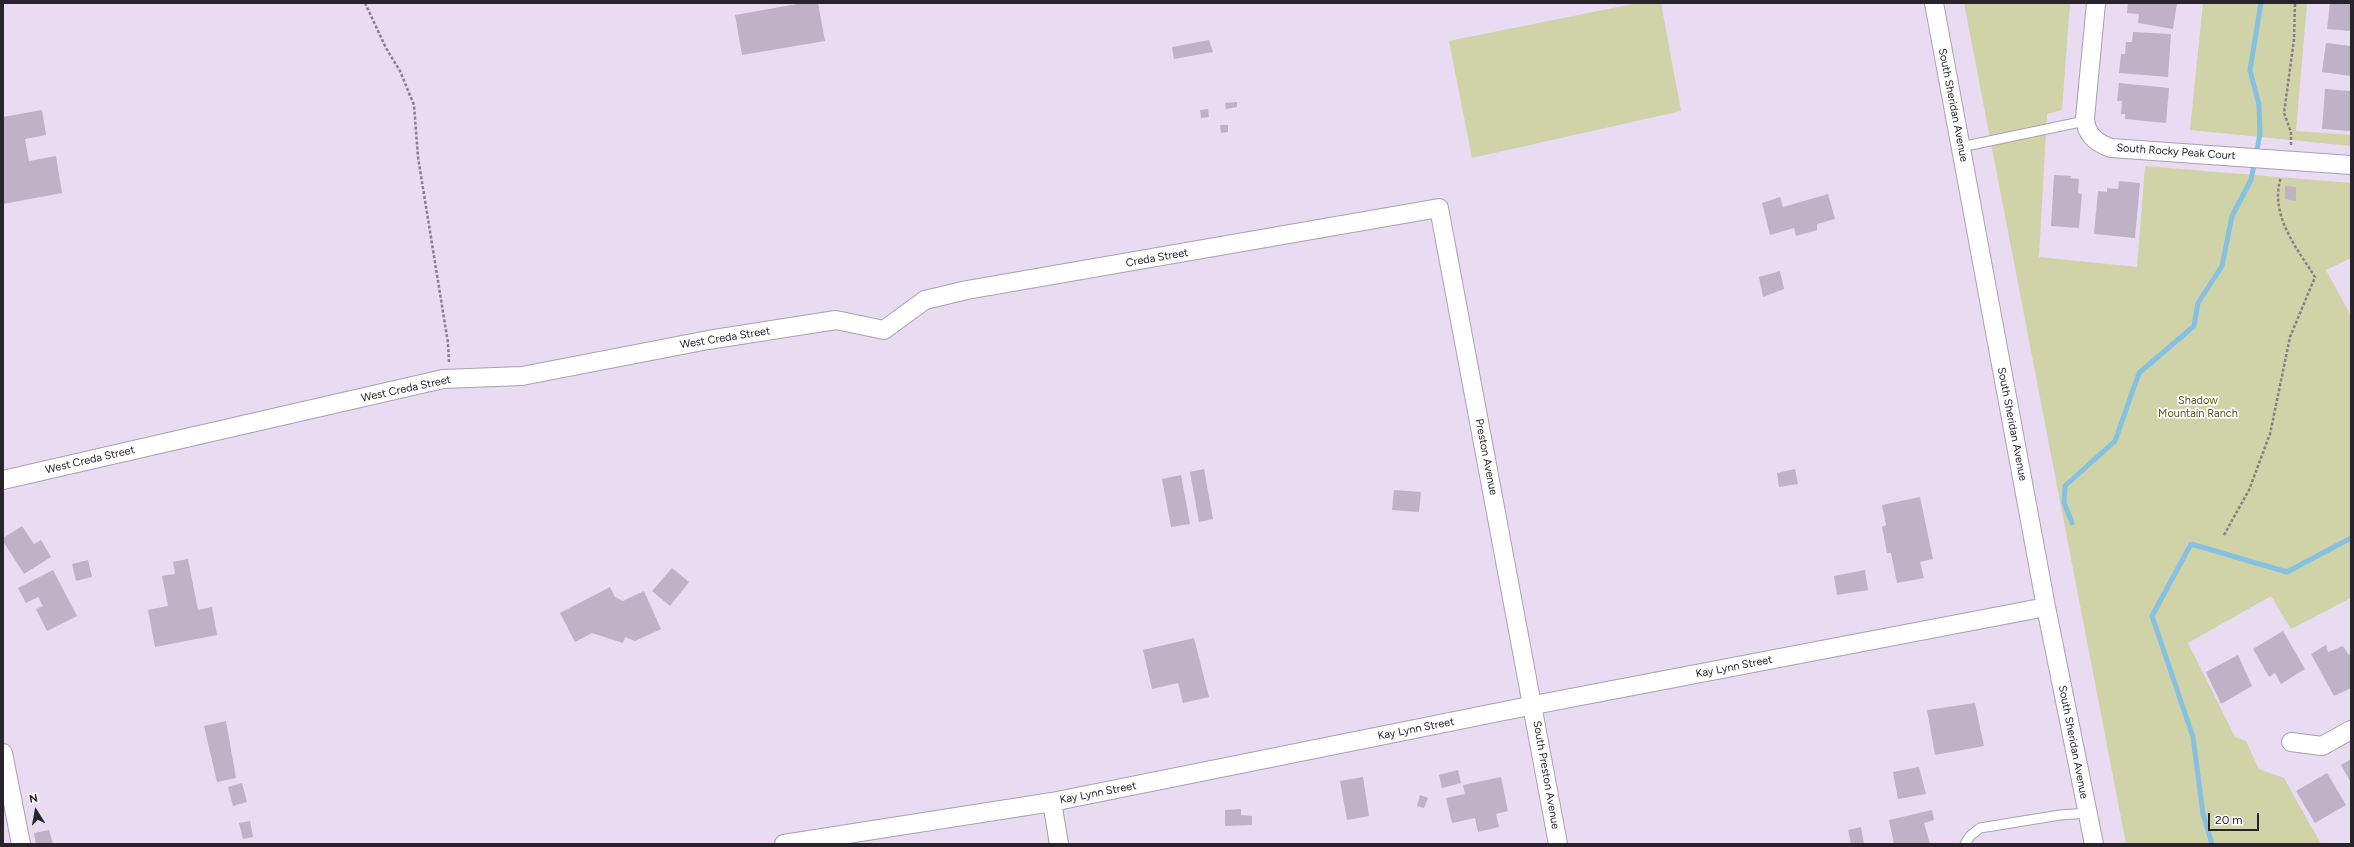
<!DOCTYPE html>
<html>
<head>
<meta charset="utf-8">
<style>
  body { margin:0 }
  #map { position:relative; width:2354px; height:847px; overflow:hidden; background:#e9dbf1; font-family:Figtree,sans-serif }
  canvas { display:block }
  .frame { position:absolute; inset:0; border:4px solid #29242c; pointer-events:none }
  .north { position:absolute; left:16px; top:791px; width:40px; height:40px; -webkit-text-stroke:3px #fff; paint-order:stroke; rotate:349deg; font-size:11px; font-weight:700; line-height:16px; text-align:center; color:#29242c }
  .north::after { content:''; display:block; margin:auto; width:14px; height:18px; background:#29242c; clip-path:polygon(50% 0,100% 100%,50% 72%,0 100%) }
  .scale { position:absolute; left:2208px; top:813px; width:51px; height:18px; box-sizing:border-box; border:2px solid #29242c; border-top:0; padding-left:5px; font-size:12px; line-height:14px; white-space:nowrap; color:#29242c; -webkit-text-stroke:3px #fff; paint-order:stroke }
</style>
</head>
<body>
<div id="map">
<canvas width="2354" height="847"></canvas>
<div class="frame"></div>
<div class="north">N</div>
<div class="scale">20 m</div>
</div>
<script>
const context = document.querySelector('canvas').getContext('2d');
context.lineJoin = 'round';
function fillPath(path, color) { context.fillStyle = color; context.fill(path, 'evenodd'); }
function strokePath(path, color, width, dash) { context.strokeStyle = color; context.lineWidth = width; context.lineCap = dash ? 'butt' : 'round'; context.setLineDash(dash || []); context.stroke(path); }
function drawText(font, color, halo, rows, align = 'center') {
  context.font = font + ' Figtree,sans-serif'; context.lineWidth = 3.5; context.setLineDash([]); context.textBaseline = 'middle'; context.strokeStyle = halo; context.fillStyle = color; for (const [text, x, y, turn = 0] of rows) {
    context.save(); context.translate(x, y); context.rotate((+turn || 0) * Math.PI / 180); context.textAlign = isNaN(turn) ? turn : align; if (halo) context.strokeText(text, 0, 0); context.fillText(text, 0, 0); context.restore();
  }
}
fillPath(new Path2D(`
  M 1638,3 L 1661,3 L 1681,111 L 1472,158 L 1449,41 Z
  M 1964,3 L 2070,3 L 2062,110 L 2047,114 L 2039,257 L 2137,267 L 2145,166 L 2351,183 L 2351,258 L 2326,270 L 2351,316 L 2351,598 L 2291,629 L 2271,596 L 2188,643 L 2235,737 L 2246,741 L 2259,769 L 2284,778 L 2321,844 L 2126,844 Z
  M 2203,3 L 2307,3 L 2296,131 L 2351,135 L 2351,146 L 2190,130 Z`), '#cfd3a7');
strokePath(new Path2D(`
  M 2072,523 L 2064,503 L 2065,486 L 2115,441 L 2139,373 L 2194,326 L 2198,303 L 2222,266 L 2232,216 L 2251,180 L 2260,134 L 2259,105 L 2250,70 L 2261,3
  M 2212,844 L 2203,814 L 2193,737 L 2152,616 L 2191,544 L 2287,572 L 2351,538`), '#87c1e2', 5);
fillPath(new Path2D(`
  M 803,3 L 818,3 L 825,41 L 742,55 L 735,15 Z
  M 2128,3 L 2177,3 L 2173,29 L 2138,23 L 2139,14 L 2127,13 Z
  M 2330,3 L 2351,3 L 2351,31 L 2327,29 Z
  M 2133,32 L 2171,34 L 2168,77 L 2119,73 L 2121,54 L 2125,54 L 2126,42 L 2132,42 Z
  M 1209,40 L 1213,52 L 1174,59 L 1172,47 Z
  M 2326,43 L 2351,46 L 2351,76 L 2322,72 Z
  M 2119,83 L 2169,88 L 2166,123 L 2125,119 L 2125,114 L 2121,114 L 2122,101 L 2117,101 Z
  M 2325,89 L 2351,91 L 2351,131 L 2322,129 Z
  M 1237,102 L 1237,107 L 1226,109 L 1225,103 Z
  M 1208,109 L 1209,117 L 1201,118 L 1200,110 Z
  M 42,110 L 46,135 L 25,139 L 29,161 L 56,156 L 62,193 L 3,204 L 3,117 Z
  M 1220,125 L 1228,125 L 1228,132 L 1221,133 Z
  M 2054,175 L 2072,176 L 2070,178 L 2079,179 L 2078,193 L 2082,194 L 2079,228 L 2051,226 Z
  M 2119,181 L 2140,183 L 2135,238 L 2094,234 L 2098,191 L 2107,192 L 2107,188 L 2118,189 Z
  M 2285,186 L 2296,187 L 2296,201 L 2285,199 Z
  M 1828,194 L 1835,219 L 1817,224 L 1817,230 L 1796,236 L 1794,228 L 1770,235 L 1762,203 L 1780,197 L 1783,207 Z
  M 1780,271 L 1784,289 L 1763,297 L 1759,277 Z
  M 1204,469 L 1213,519 L 1199,522 L 1190,472 Z
  M 1795,469 L 1798,484 L 1779,487 L 1777,473 Z
  M 1181,475 L 1190,524 L 1171,527 L 1162,479 Z
  M 1394,490 L 1421,492 L 1419,512 L 1392,510 Z
  M 1920,497 L 1933,559 L 1920,562 L 1924,578 L 1897,583 L 1891,553 L 1887,553 L 1882,527 L 1886,525 L 1882,505 Z
  M 22,526 L 34,544 L 41,540 L 51,557 L 24,574 L 3,541 L 3,538 Z
  M 188,559 L 198,610 L 212,607 L 217,635 L 155,647 L 148,610 L 168,606 L 162,576 L 175,574 L 173,562 Z
  M 88,560 L 92,577 L 76,581 L 72,564 Z
  M 672,568 L 689,582 L 670,606 L 652,591 Z
  M 53,570 L 77,616 L 47,631 L 36,609 L 43,606 L 38,597 L 26,603 L 18,588 Z
  M 1865,570 L 1868,590 L 1837,595 L 1834,576 Z
  M 610,587 L 615,597 L 623,601 L 644,591 L 661,629 L 635,641 L 625,637 L 623,643 L 592,633 L 575,642 L 560,613 Z
  M 2283,631 L 2305,669 L 2281,684 L 2275,673 L 2269,677 L 2253,649 Z
  M 1194,638 L 1209,697 L 1183,703 L 1178,683 L 1152,689 L 1143,650 Z
  M 2326,645 L 2328,652 L 2343,646 L 2349,655 L 2351,653 L 2351,688 L 2334,696 L 2311,654 Z
  M 2238,655 L 2252,686 L 2221,704 L 2206,672 Z
  M 1975,703 L 1984,746 L 1935,755 L 1927,710 Z
  M 226,721 L 236,778 L 217,782 L 204,726 Z
  M 2351,759 L 2351,783 L 2341,765 Z
  M 1919,767 L 1926,794 L 1898,799 L 1893,772 Z
  M 1458,770 L 1461,783 L 1442,788 L 1439,775 Z
  M 2327,773 L 2346,805 L 2315,823 L 2296,791 Z
  M 1363,777 L 1369,816 L 1347,820 L 1340,781 Z
  M 1501,777 L 1508,811 L 1496,814 L 1499,827 L 1478,832 L 1475,818 L 1452,823 L 1446,798 L 1465,794 L 1463,785 Z
  M 242,783 L 247,802 L 233,806 L 228,787 Z
  M 1420,795 L 1428,798 L 1424,808 L 1417,806 Z
  M 1241,809 L 1241,815 L 1252,816 L 1252,825 L 1225,826 L 1225,810 Z
  M 1932,810 L 1934,820 L 1924,823 L 1930,844 L 1894,844 L 1889,820 Z
  M 250,821 L 253,837 L 243,839 L 239,823 Z
  M 1861,827 L 1864,844 L 1851,844 L 1848,830 Z
  M 49,830 L 53,844 L 36,844 L 34,833 Z`), '#bfb2c7');
const lane = new Path2D(`
  M 1961,147 L 2085,121
  M 1965,844 L 1970,836 L 1980,828 L 2060,815 L 2088,813`);
const street = new Path2D(`
  M 1934,3 L 2046,607 L 2094,844
  M 2096,3 L 2085,118 C 2086,135 2096,143 2111,148 L 2351,165
  M 3,480 L 443,379 L 522,376 L 708,340 L 836,320 L 884,330 L 925,300 L 967,290 L 1439,208 L 1558,844
  M 2291,742 L 2322,746 L 2351,730
  M 3,753 L 21,844
  M 1052,802 L 1059,844
  M 784,844 L 1052,802 L 1534,705 L 2046,607`);
strokePath(lane, '#ab9eb3', 11);
strokePath(street, '#ab9eb3', 20);
strokePath(new Path2D(`
  M 365,3 L 386,48 L 400,71 L 414,105 L 418,157 L 448,343 L 449,362
  M 2291,145 L 2291,132 L 2284,113 L 2294,39 L 2295,3
  M 2224,535 L 2249,490 L 2270,434 L 2290,337 L 2315,277 C 2296,247 2269,214 2281,177`), '#877e8d', 2.5, [3, 2]);
strokePath(lane, '#fff', 9);
strokePath(street, '#fff', 18);
drawText('11px', '#29242c', '#fff', [
  ["South Sheridan Avenue",1953,105,79],
  ["South Rocky Peak Court",2176,152,4],
  ["Creda Street",1157,258,-10],
  ["West Creda Street",725,338,-9],
  ["West Creda Street",406,389,-12],
  ["South Sheridan Avenue",2012,424,79],
  ["Preston Avenue",1486,457,79],
  ["West Creda Street",90,460,-13],
  ["Kay Lynn Street",1734,667,-11],
  ["Kay Lynn Street",1416,729,-11],
  ["South Sheridan Avenue",2073,742,79],
  ["South Preston Avenue",1546,775,80],
  ["Kay Lynn Street",1098,793,-11]
]);
drawText('11px', '#575918', '#fff', [
  ["Shadow",2198,401],
  ["Mountain Ranch",2198,414]
]);
</script>
</body>
</html>
